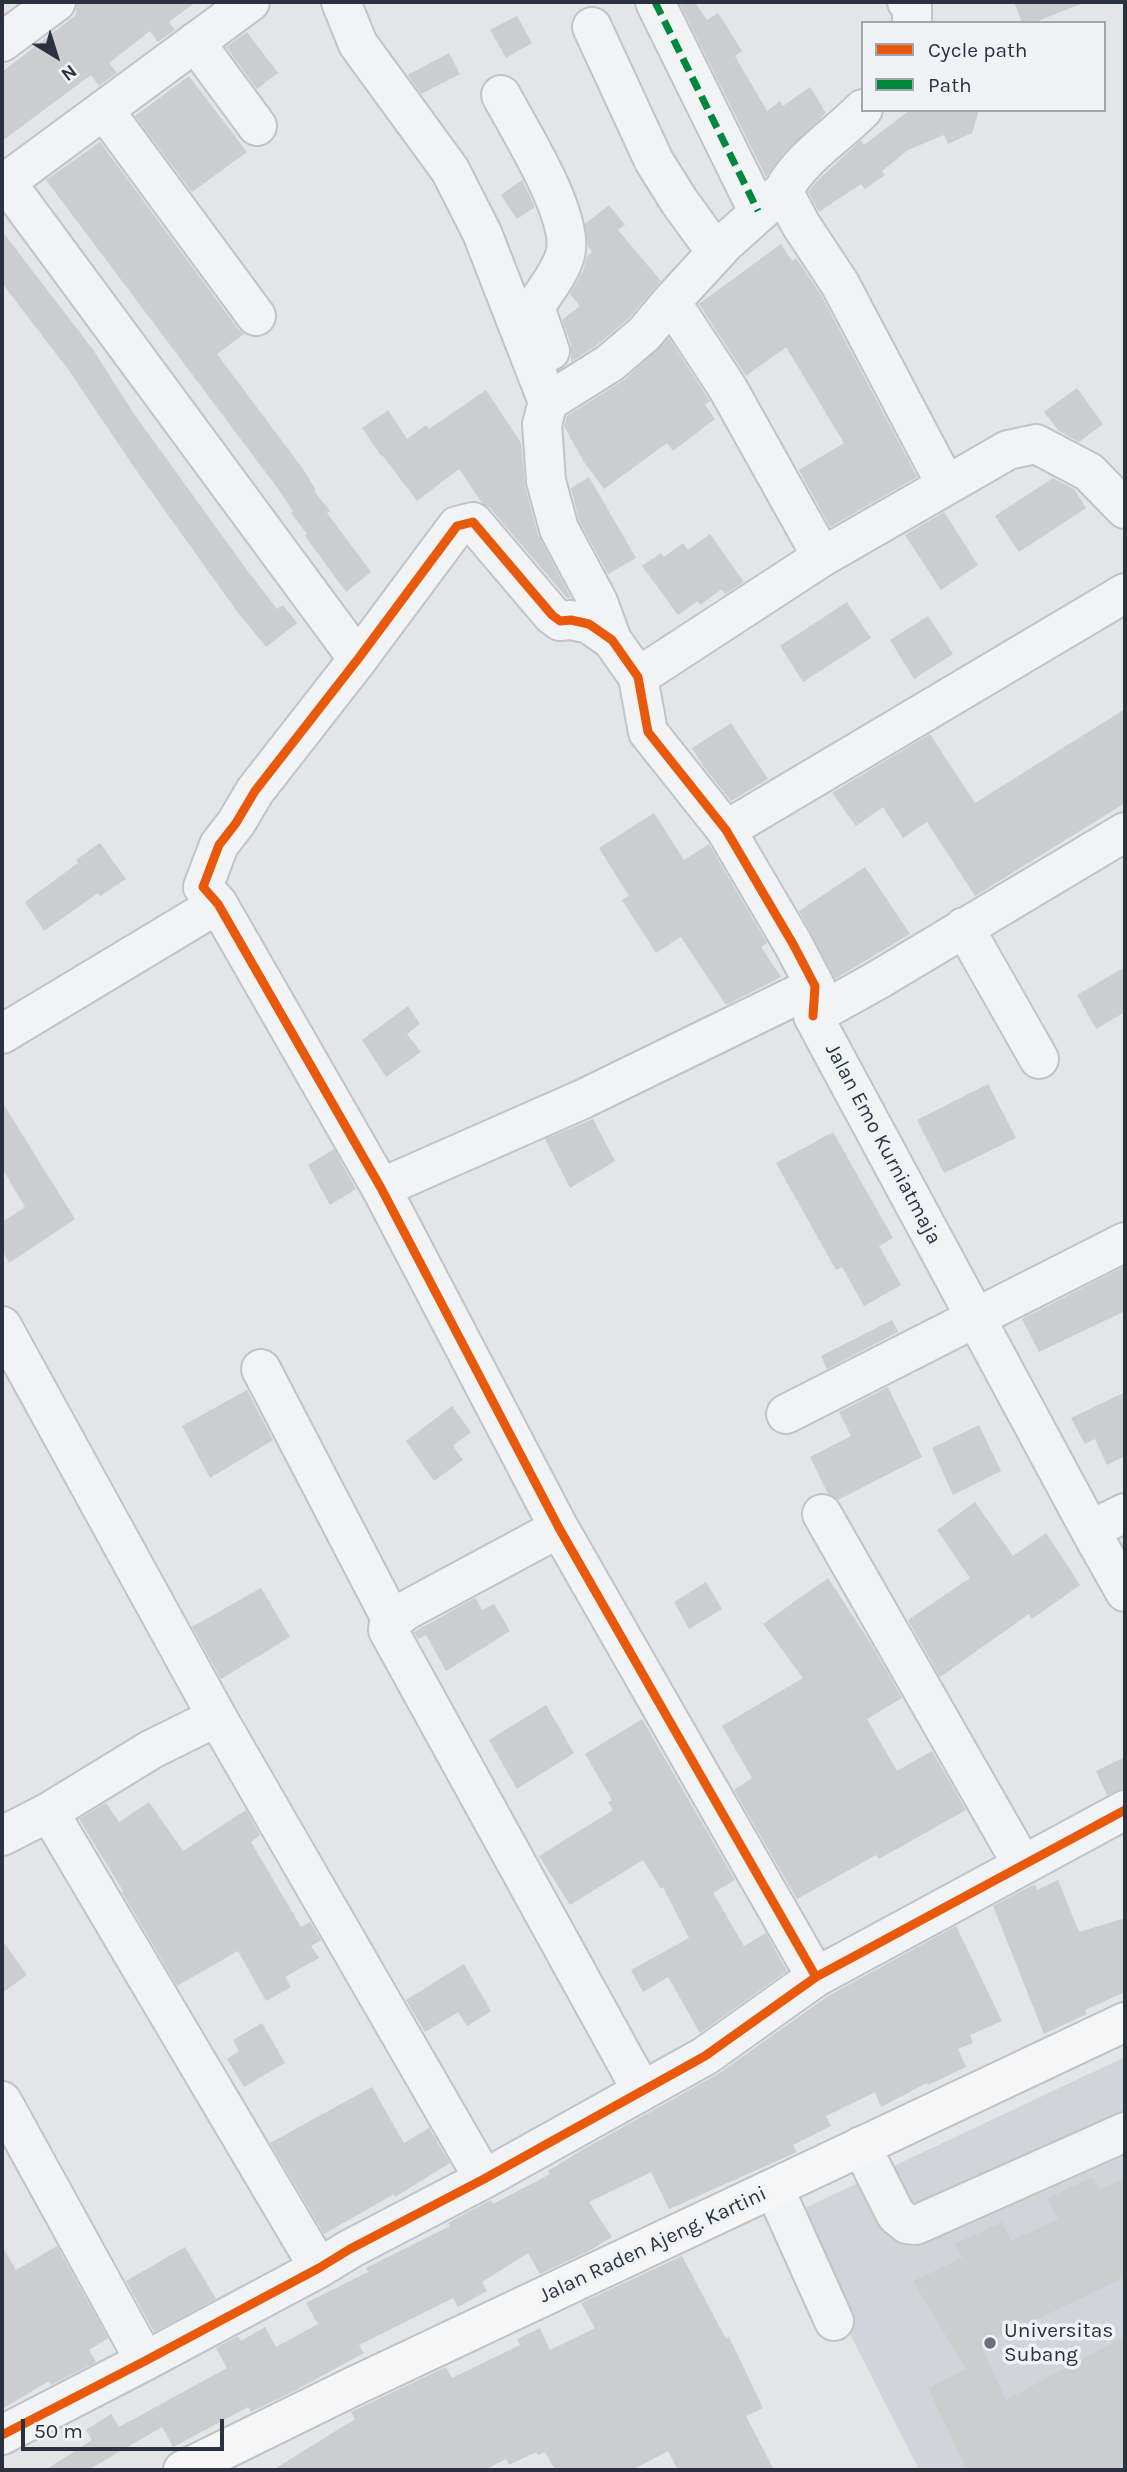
<!DOCTYPE html>
<html>
<head>
<meta charset="utf-8">
<style>
  body { margin:0 }
  #map { position:relative; width:1127px; height:2472px; overflow:hidden; background:#e3e5e7; font-family:Karla,sans-serif }
  canvas { display:block }
  .frame { position:absolute; inset:0; border:4px solid #2a3240; pointer-events:none }
  .legend { position:absolute; left:861px; top:21px; width:245px; height:91px; box-sizing:border-box; background:#f0f3f6; border:2px solid #a1a6ad; margin:0; padding:9px 12px; list-style:none; font-size:21px; color:#2a3240 }
  .legend li { display:flex; align-items:center; gap:14px; height:35px }
  .legend b { width:35px; border:2px solid #a1a6ad }
  .north { position:absolute; left:21px; top:21px; width:70px; height:70px; -webkit-text-stroke:5px #f0f3f6; paint-order:stroke; rotate:142deg; font-size:19px; font-weight:700; line-height:28px; text-align:center; color:#2a3240 }
  .north::after { content:''; display:block; margin:auto; width:24px; height:32px; background:#2a3240; clip-path:polygon(50% 0,100% 100%,50% 72%,0 100%) }
  .scale { position:absolute; left:21px; top:2419px; width:203px; height:32px; box-sizing:border-box; border:4px solid #2a3240; border-top:0; padding-left:9px; font-size:21px; line-height:24px; white-space:nowrap; color:#2a3240; -webkit-text-stroke:5px #f0f3f6; paint-order:stroke }
</style>
</head>
<body>
<div id="map">
<canvas width="1127" height="2472"></canvas>
<div class="frame"></div>
<ul class="legend">
<li><b style="height:9px;background:#e8590c"></b>Cycle path</li>
<li><b style="height:9px;background:#00873e"></b>Path</li>
</ul>
<div class="north">N</div>
<div class="scale">50 m</div>
</div>
<script>
const context = document.querySelector('canvas').getContext('2d');
context.lineJoin = 'round';
function fillPath(path, color) { context.fillStyle = color; context.fill(path, 'evenodd'); }
function strokePath(path, color, width, dash) { context.strokeStyle = color; context.lineWidth = width; context.lineCap = dash ? 'butt' : 'round'; context.setLineDash(dash || []); context.stroke(path); }
function drawText(font, color, halo, rows, align = 'center') {
  context.font = font + ' Karla,sans-serif'; context.lineWidth = 7; context.setLineDash([]); context.textBaseline = 'middle'; context.strokeStyle = halo; context.fillStyle = color; for (const [text, x, y, turn = 0] of rows) {
    context.save(); context.translate(x, y); context.rotate((+turn || 0) * Math.PI / 180); context.textAlign = isNaN(turn) ? turn : align; if (halo) context.strokeText(text, 0, 0); context.fillText(text, 0, 0); context.restore();
  }
}
fillPath(new Path2D(`
  M 1125,2057 L 1125,2470 L 919,2470 L 790,2215 Z`), '#d1d4da');
fillPath(new Path2D(`
  M 77,2 L 196,2 L 169,22 L 175,30 L 158,42 L 150,31 L 109,63 L 117,73 L 99,86 L 91,75 L 2,141 L 2,72 L 76,15 Z
  M 679,2 L 695,2 L 707,20 L 718,13 L 742,51 L 735,56 L 767,111 L 780,101 L 783,106 L 810,87 L 826,113 L 784,153 L 766,177 Z
  M 1014,2 L 1083,2 L 1083,3 L 1033,23 L 1022,23 Z
  M 517,16 L 532,43 L 506,58 L 490,30 Z
  M 247,32 L 278,73 L 257,89 L 226,47 Z
  M 449,53 L 460,74 L 421,94 L 408,75 Z
  M 189,76 L 247,152 L 192,192 L 135,116 Z
  M 910,110 L 979,110 L 972,133 L 948,144 L 944,135 L 908,150 L 882,171 L 885,175 L 865,189 L 861,184 L 819,212 L 808,192 L 816,182 L 861,140 L 864,145 Z
  M 100,142 L 238,329 L 244,334 L 217,354 L 303,469 L 316,490 L 314,491 L 330,511 L 327,513 L 371,572 L 346,592 L 305,536 L 307,534 L 291,513 L 293,511 L 279,490 L 46,180 Z
  M 522,180 L 535,207 L 517,219 L 501,195 Z
  M 609,205 L 625,225 L 618,230 L 661,281 L 628,319 L 597,345 L 571,362 L 571,344 L 562,320 L 580,306 L 570,294 L 583,271 L 587,256 L 592,252 L 588,246 L 585,224 Z
  M 2,231 L 94,351 L 134,414 L 247,570 L 277,609 L 283,605 L 297,623 L 266,647 L 236,610 L 138,473 L 70,372 L 2,283 Z
  M 781,244 L 792,261 L 796,258 L 821,295 L 917,477 L 830,527 L 799,470 L 844,443 L 786,347 L 746,376 L 699,304 Z
  M 669,338 L 708,398 L 710,401 L 705,405 L 715,419 L 673,451 L 667,443 L 604,489 L 584,462 L 564,426 L 567,416 L 624,380 Z
  M 1077,388 L 1103,424 L 1079,442 L 1059,431 L 1044,412 Z
  M 486,390 L 521,443 L 525,486 L 538,535 L 571,598 L 567,598 L 490,508 L 482,503 L 459,469 L 417,501 L 382,455 L 381,456 L 362,428 L 388,410 L 407,439 L 426,425 L 429,429 Z
  M 589,477 L 636,558 L 608,574 L 579,521 L 571,488 Z
  M 1053,478 L 1074,489 L 1086,508 L 1019,552 L 995,516 Z
  M 944,512 L 978,565 L 941,590 L 905,535 Z
  M 710,534 L 744,582 L 725,594 L 722,589 L 700,605 L 698,601 L 678,615 L 642,566 L 661,553 L 664,557 L 683,543 L 688,550 Z
  M 847,602 L 871,638 L 803,682 L 780,646 Z
  M 928,616 L 953,654 L 914,679 L 890,640 Z
  M 1125,709 L 1125,803 L 975,896 L 927,822 L 903,838 L 883,807 L 856,826 L 832,793 L 930,734 L 975,803 Z
  M 731,723 L 768,779 L 731,801 L 704,767 L 692,748 Z
  M 654,813 L 684,860 L 709,844 L 767,943 L 761,947 L 781,977 L 726,1005 L 681,937 L 656,953 L 622,900 L 629,896 L 599,848 Z
  M 100,843 L 126,879 L 100,896 L 98,893 L 44,931 L 25,902 L 78,863 L 76,860 Z
  M 865,867 L 910,934 L 835,979 L 799,911 Z
  M 1125,967 L 1125,1012 L 1096,1029 L 1077,995 Z
  M 408,1006 L 420,1024 L 407,1034 L 421,1052 L 386,1077 L 362,1040 Z
  M 988,1084 L 1016,1138 L 944,1173 L 917,1120 Z
  M 2,1102 L 75,1219 L 9,1263 L 2,1250 L 2,1222 L 25,1207 L 2,1168 Z
  M 593,1119 L 615,1161 L 570,1188 L 545,1139 Z
  M 833,1132 L 893,1238 L 879,1246 L 901,1285 L 864,1306 L 842,1267 L 836,1270 L 776,1163 Z
  M 334,1149 L 356,1189 L 330,1205 L 308,1165 Z
  M 1125,1266 L 1125,1311 L 1039,1352 L 1022,1319 Z
  M 892,1320 L 898,1332 L 827,1369 L 821,1356 Z
  M 888,1387 L 922,1457 L 838,1500 L 828,1494 L 810,1457 L 851,1436 L 839,1412 Z
  M 247,1390 L 273,1440 L 210,1478 L 182,1426 Z
  M 1125,1392 L 1125,1456 L 1107,1465 L 1095,1439 L 1085,1444 L 1071,1418 Z
  M 452,1406 L 471,1432 L 453,1446 L 463,1460 L 434,1481 L 406,1441 Z
  M 979,1425 L 1001,1471 L 953,1495 L 932,1448 Z
  M 975,1502 L 1013,1556 L 1046,1533 L 1080,1585 L 1032,1619 L 1029,1614 L 940,1677 L 908,1620 L 970,1578 L 937,1530 Z
  M 828,1578 L 871,1644 L 902,1698 L 867,1719 L 897,1771 L 932,1751 L 966,1810 L 879,1859 L 876,1855 L 797,1899 L 734,1790 L 752,1778 L 722,1726 L 803,1678 L 763,1624 Z
  M 706,1582 L 722,1609 L 689,1629 L 674,1602 Z
  M 261,1588 L 290,1637 L 221,1679 L 192,1627 Z
  M 475,1598 L 482,1610 L 494,1604 L 510,1631 L 446,1671 L 426,1635 L 418,1639 L 414,1632 Z
  M 546,1705 L 574,1753 L 517,1789 L 489,1740 Z
  M 642,1719 L 735,1880 L 713,1893 L 744,1946 L 766,1933 L 787,1971 L 700,2033 L 668,1977 L 643,1992 L 631,1970 L 689,1938 L 663,1887 L 661,1889 L 643,1860 L 570,1905 L 539,1856 L 613,1810 L 608,1802 L 612,1800 L 585,1754 Z
  M 1125,1757 L 1125,1788 L 1107,1795 L 1096,1771 Z
  M 149,1802 L 183,1851 L 246,1810 L 260,1835 L 251,1842 L 301,1927 L 310,1922 L 321,1940 L 311,1946 L 319,1958 L 285,1977 L 291,1987 L 266,2001 L 238,1951 L 177,1986 L 122,1892 L 123,1891 L 79,1819 L 106,1803 L 119,1822 Z
  M 1058,1880 L 1079,1932 L 1125,1918 L 1125,1992 L 1085,2010 L 1087,2014 L 1044,2034 L 993,1906 L 1035,1884 L 1037,1890 Z
  M 956,1926 L 1002,2021 L 970,2035 L 973,2043 L 958,2049 L 966,2067 L 928,2085 L 927,2083 L 881,2107 L 875,2092 L 826,2116 L 831,2126 L 793,2145 L 797,2152 L 669,2209 L 651,2172 L 589,2202 L 612,2237 L 589,2251 L 540,2274 L 528,2253 L 482,2282 L 487,2291 L 458,2307 L 453,2298 L 359,2345 L 364,2353 L 296,2390 L 251,2412 L 248,2407 L 173,2447 L 162,2427 L 88,2470 L 45,2470 L 92,2440 L 86,2430 L 111,2414 L 119,2427 L 227,2368 L 216,2348 L 238,2336 L 241,2341 L 265,2327 L 276,2347 L 318,2324 L 306,2303 L 368,2272 L 366,2268 L 450,2226 L 448,2223 L 457,2218 L 491,2200 L 493,2204 L 550,2174 L 548,2171 L 582,2150 L 718,2074 L 828,1996 Z
  M 2,1940 L 27,1975 L 2,1993 Z
  M 464,1964 L 491,2011 L 467,2026 L 458,2012 L 425,2032 L 406,2000 Z
  M 262,2023 L 285,2063 L 244,2087 L 227,2059 L 239,2051 L 233,2040 Z
  M 372,2087 L 404,2143 L 429,2128 L 450,2163 L 395,2197 L 394,2194 L 324,2234 L 270,2143 Z
  M 1093,2177 L 1100,2190 L 1125,2178 L 1125,2277 L 981,2346 L 1006,2400 L 1125,2336 L 1125,2470 L 967,2470 L 928,2388 L 966,2369 L 913,2281 L 962,2258 L 955,2244 L 1002,2222 L 1011,2241 L 1058,2219 L 1048,2198 Z
  M 2,2246 L 16,2270 L 57,2246 L 108,2338 L 89,2350 L 96,2362 L 51,2385 L 49,2381 L 2,2409 Z
  M 185,2247 L 216,2299 L 154,2332 L 126,2281 Z
  M 682,2256 L 726,2339 L 729,2337 L 763,2408 L 746,2416 L 774,2470 L 678,2470 L 668,2451 L 632,2470 L 555,2470 L 545,2452 L 538,2455 L 536,2452 L 509,2465 L 506,2459 L 485,2470 L 273,2470 L 355,2419 L 351,2412 L 446,2367 L 452,2378 L 520,2345 L 517,2339 L 540,2328 L 550,2350 L 595,2328 L 581,2303 Z`), '#cbcdcf');
const minor = new Path2D(`
  M 250,2 L 6,182 L 358,659
  M 341,2 L 358,44 L 450,170 L 482,233 L 548,402 L 542,424 L 546,481 L 559,529 L 598,602 L 612,640
  M 655,2 L 758,211
  M 907,2 L 912,3 L 912,23
  M 592,27 L 654,161 L 679,201 L 716,252
  M 2,42 L 56,2
  M 195,42 L 257,126
  M 501,95 C 519,129 576,218 565,255 C 560,273 545,291 535,307 L 550,351
  M 863,109 C 837,136 801,157 783,191 L 801,225 L 840,284 L 946,485
  M 104,110 L 256,316
  M 783,191 L 725,243 L 671,302 L 727,387 L 822,557
  M 548,402 L 610,363 L 644,334 L 671,302
  M 638,677 L 822,557 L 1008,450 L 1036,444 L 1089,472 L 1125,509
  M 726,830 L 1125,593
  M 1125,832 L 876,981 L 813,1016 L 1090,1530 L 1125,1592
  M 964,927 L 1039,1059
  M 813,1016 L 815,986 L 793,944 L 726,830 L 648,732 L 638,677 L 612,640 L 589,624 L 571,620 L 560,621 L 552,615 L 473,522 L 457,526 L 358,659 L 255,791 L 236,823 L 219,845 L 203,887 L 218,904 L 381,1188 L 559,1528 L 816,1977
  M 2,1034 L 218,904
  M 381,1188 L 583,1099 L 815,986
  M 2,1326 L 217,1717 L 484,2179
  M 261,1369 L 390,1617
  M 786,1414 L 1125,1242
  M 822,1514 L 1022,1864
  M 559,1528 L 405,1611 L 392,1622 L 390,1617 L 388,1630 L 642,2091
  M 1090,1530 L 1125,1513
  M 49,1812 L 319,2268
  M 2,1836 L 49,1812 L 152,1749 L 217,1717
  M 2,2101 L 145,2361
  M 861,2146 L 896,2215 L 907,2224 L 916,2225 L 1125,2132
  M 774,2188 L 834,2321
  M 2,2435 L 145,2361 L 319,2268 L 350,2249 L 484,2179 L 705,2056 L 816,1977 L 1125,1810`);
const major = new Path2D(`
  M 183,2470 L 352,2387 L 1125,2022`);
strokePath(minor, '#c1c3c5', 42);
strokePath(major, '#bfc2c5', 42);
strokePath(minor, '#f1f3f4', 38);
strokePath(major, '#f6f6f6', 38);
strokePath(new Path2D(`
  M 655,2 L 758,211`), '#00873e', 7, [14, 7]);
strokePath(new Path2D(`
  M 813,1016 L 815,986 L 793,944 L 726,830 L 648,732 L 638,677 L 612,640 L 589,624 L 571,620 L 560,621 L 552,615 L 473,522 L 457,526 L 358,659 L 255,791 L 236,823 L 219,845 L 203,887 L 218,904 L 381,1188 L 559,1528 L 816,1977
  M 2,2435 L 145,2361 L 319,2268 L 350,2249 L 484,2179 L 705,2056 L 816,1977 L 1125,1810`), '#e8590c', 9);
for (const [x, y, r, color] of [
  [990,2343,7,"#6b717a"]
]) { const dot = new Path2D(); dot.arc(x, y, r, 0, 2 * Math.PI); context.fillStyle = color; context.fill(dot); strokePath(dot, '#f0f3f6', 2.5); }
drawText('21px', '#2a3240', '#f0f3f6', [
  ["Jalan Emo Kurniatmaja",883,1144,62],
  ["Jalan Raden Ajeng. Kartini",653,2245,-25]
]);
drawText('21px', '#2a3240', '#f0f3f6', [
  ["Universitas",1004,2331],
  ["Subang",1004,2355]
], 'left');
</script>
</body>
</html>
